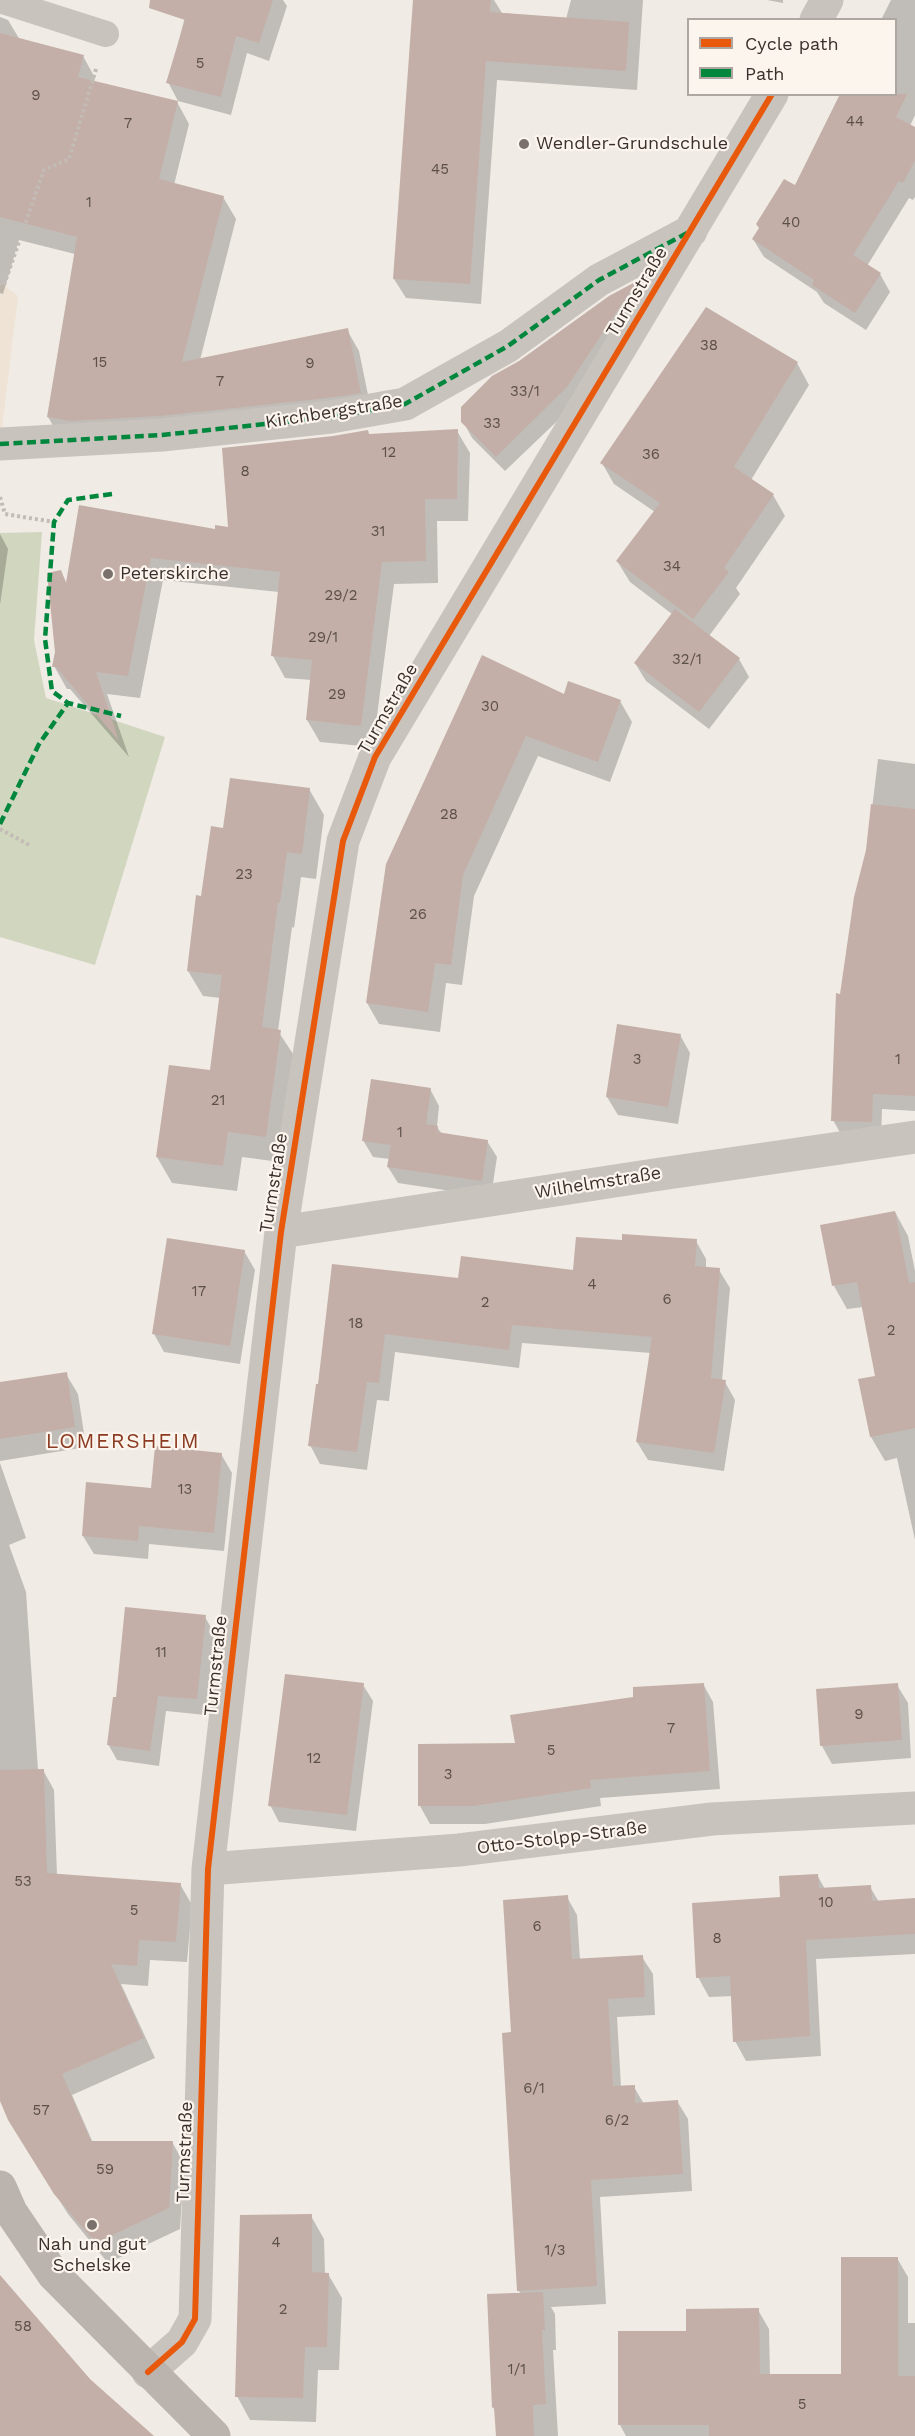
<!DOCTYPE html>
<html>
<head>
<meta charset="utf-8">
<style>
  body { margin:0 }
  #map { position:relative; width:915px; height:2436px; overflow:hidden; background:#f0ebe5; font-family:"Work Sans",sans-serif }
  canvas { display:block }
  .legend { position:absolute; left:687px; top:18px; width:210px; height:78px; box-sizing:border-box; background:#fbf5ee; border:2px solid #aea6a0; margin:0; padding:8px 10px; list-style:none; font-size:18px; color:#3b302b }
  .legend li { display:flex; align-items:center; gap:12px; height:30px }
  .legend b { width:30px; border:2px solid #aea6a0 }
</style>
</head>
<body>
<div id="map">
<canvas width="915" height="2436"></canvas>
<ul class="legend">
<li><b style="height:8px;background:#e8590c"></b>Cycle path</li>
<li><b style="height:8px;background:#00873e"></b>Path</li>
</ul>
</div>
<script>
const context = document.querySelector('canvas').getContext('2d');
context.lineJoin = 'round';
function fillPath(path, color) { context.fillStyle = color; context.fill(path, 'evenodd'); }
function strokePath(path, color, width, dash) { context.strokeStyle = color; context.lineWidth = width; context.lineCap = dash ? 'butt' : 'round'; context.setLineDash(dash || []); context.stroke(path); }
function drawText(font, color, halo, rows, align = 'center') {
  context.font = font + ' "Work Sans",sans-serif'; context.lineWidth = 4.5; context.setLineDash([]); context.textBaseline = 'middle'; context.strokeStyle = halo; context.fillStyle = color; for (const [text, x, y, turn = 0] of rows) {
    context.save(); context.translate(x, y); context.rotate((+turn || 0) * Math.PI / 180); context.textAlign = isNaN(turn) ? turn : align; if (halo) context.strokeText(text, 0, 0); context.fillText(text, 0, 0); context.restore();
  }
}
fillPath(new Path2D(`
  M 42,532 L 34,640 L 46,698 L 165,737 L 95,965 L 0,937 L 0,533 Z`), '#d1d6bf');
fillPath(new Path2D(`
  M 0,285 L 4,285 L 18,296 L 0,444 Z`), '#eee3d5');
fillPath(new Path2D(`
  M 159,0 L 283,0 L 287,6 L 269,61 L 247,53 L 231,115 L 178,101 L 168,82 L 187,9 Z
  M 414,0 L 494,0 L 502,13 L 566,19 L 571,0 L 643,0 L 637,90 L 497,80 L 481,304 L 406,298 L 394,279 Z
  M 767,0 L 783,0 L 783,3 Z
  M 891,0 L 915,0 L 915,115 L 910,126 L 915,128 L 915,197 L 913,200 L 909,198 L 867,266 L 880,274 L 890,292 L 866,330 L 824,303 L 817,292 L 764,257 L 753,239 L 796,188 L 896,94 L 896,20 L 881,20 Z
  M 0,17 L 8,20 L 20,40 L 83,56 L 95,78 L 94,82 L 177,102 L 189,124 L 174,185 L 223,197 L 236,219 L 200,360 L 347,330 L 359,351 L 372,414 L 61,439 L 48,417 L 75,254 L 19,240 L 3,294 L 0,293 Z
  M 636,283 L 645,298 L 576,403 L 505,471 L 472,438 L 463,421 L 520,362 L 610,297 Z
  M 797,363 L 809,385 L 751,480 L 773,495 L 785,516 L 736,588 L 740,594 L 709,636 L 739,659 L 749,677 L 709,729 L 646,681 L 635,663 L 672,614 L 630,582 L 617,561 L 655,512 L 614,484 L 602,463 Z
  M 457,431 L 470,453 L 468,521 L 437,521 L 438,583 L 394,584 L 373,747 L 320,742 L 307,720 L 312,680 L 285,678 L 273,656 L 279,592 L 163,580 L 140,698 L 107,694 L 129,757 L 70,689 L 67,689 L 54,666 L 61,572 L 67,584 L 216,530 L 230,528 L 370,435 Z
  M 0,534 L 8,549 L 0,605 Z
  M 565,696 L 620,701 L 632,722 L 610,782 L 538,756 L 474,896 L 462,985 L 446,983 L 440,1032 L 379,1024 L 367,1003 L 388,864 Z
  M 878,759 L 915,764 L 915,1111 L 882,1109 L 881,1138 L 842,1136 L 833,1120 L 841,995 L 867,850 Z
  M 309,789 L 324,815 L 316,879 L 301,877 L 294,928 L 292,927 L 278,1031 L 295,1057 L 280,1162 L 242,1157 L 237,1191 L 172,1183 L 157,1157 L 211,1072 L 221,998 L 203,996 L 188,971 L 203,897 L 224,829 Z
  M 680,1035 L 690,1053 L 678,1124 L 618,1115 L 607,1097 Z
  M 430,1089 L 439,1106 L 437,1127 L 442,1134 L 487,1141 L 497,1157 L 491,1197 L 398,1183 L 388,1167 L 390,1159 L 373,1157 L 363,1140 Z
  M 895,1212 L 908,1236 L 915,1271 L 915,1540 L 897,1458 L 885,1461 L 871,1437 L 860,1380 L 877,1377 L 863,1307 L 847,1309 L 834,1286 Z
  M 696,1241 L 706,1259 L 706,1269 L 719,1270 L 730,1288 L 722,1381 L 725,1382 L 735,1400 L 724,1471 L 648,1460 L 637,1442 L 651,1353 L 522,1343 L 519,1368 L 395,1352 L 389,1401 L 377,1400 L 367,1470 L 320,1464 L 310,1445 L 320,1386 L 334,1266 L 459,1279 L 574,1271 L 623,1242 Z
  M 244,1251 L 255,1270 L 240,1364 L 164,1352 L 154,1334 Z
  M 66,1374 L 78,1394 L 86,1447 L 0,1461 L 0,1384 Z
  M 221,1454 L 232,1473 L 224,1551 L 149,1544 L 148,1559 L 94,1554 L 83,1536 L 153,1490 Z
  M 0,1463 L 26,1538 L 9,1545 L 26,1592 L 38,1770 L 43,1770 L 54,1790 L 57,1876 L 180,1884 L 192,1905 L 187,1962 L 150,1960 L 148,1986 L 121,1984 L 155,2058 L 72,2095 L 93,2143 L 172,2142 L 184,2163 L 180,2229 L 108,2263 L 68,2214 L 21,2140 L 0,2099 Z
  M 205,1617 L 214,1633 L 206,1715 L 166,1711 L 159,1766 L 117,1760 L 108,1744 L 118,1699 Z
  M 703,1684 L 713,1702 L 720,1789 L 600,1798 L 601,1806 L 485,1824 L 430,1824 L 420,1806 L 517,1745 L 635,1698 Z
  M 363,1685 L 373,1701 L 356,1831 L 279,1822 L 270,1805 Z
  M 897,1685 L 908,1703 L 911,1758 L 832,1764 L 822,1746 Z
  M 817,1875 L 825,1889 L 870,1887 L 879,1902 L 915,1900 L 915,1954 L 816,1959 L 821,2056 L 746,2061 L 735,2041 L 733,1996 L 709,1997 L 698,1977 L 782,1898 Z
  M 567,1897 L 577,1915 L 580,1960 L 642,1957 L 653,1974 L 655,2015 L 617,2017 L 621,2087 L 634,2087 L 644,2104 L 677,2101 L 688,2119 L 692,2191 L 600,2197 L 606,2304 L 551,2307 L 555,2314 L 556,2350 L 553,2350 L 558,2436 L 497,2436 L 496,2412 L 493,2407 L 521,2294 L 519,2291 L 512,2034 Z
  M 311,2216 L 324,2239 L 325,2274 L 328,2274 L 342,2298 L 339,2370 L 318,2370 L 316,2422 L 250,2420 L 237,2396 Z
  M 897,2258 L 908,2277 L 908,2323 L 915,2323 L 915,2436 L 626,2436 L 620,2425 L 687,2332 L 758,2310 L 769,2329 L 770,2376 L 843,2375 Z`), '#0003');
fillPath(new Path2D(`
  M 150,0 L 273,0 L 259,43 L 236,36 L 221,97 L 166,83 L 185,20 L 149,8 Z
  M 413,0 L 491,0 L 490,12 L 629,22 L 626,71 L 486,61 L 470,284 L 393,279 Z
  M 0,33 L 84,55 L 78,77 L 178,101 L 159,179 L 224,196 L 182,362 L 348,328 L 361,393 L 328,398 L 160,416 L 71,421 L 47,417 L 77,237 L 0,217 Z
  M 840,94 L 907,94 L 896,117 L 915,127 L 915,160 L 903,183 L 899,181 L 853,255 L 881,273 L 855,313 L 812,285 L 814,280 L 752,239 L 759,228 L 756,224 L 784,179 L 795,185 Z
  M 637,281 L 567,387 L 496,457 L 461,422 L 461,407 L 492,376 L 519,361 L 609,296 Z
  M 706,307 L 798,362 L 734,467 L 774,494 L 724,568 L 729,572 L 693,619 L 616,561 L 660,503 L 600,463 Z
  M 458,429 L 457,499 L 425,499 L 426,561 L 382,562 L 361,726 L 306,720 L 312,660 L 271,656 L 280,572 L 151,558 L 128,676 L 96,672 L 119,741 L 56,667 L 52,667 L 55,652 L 47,573 L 61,570 L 66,583 L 79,505 L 215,529 L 215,525 L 228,527 L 222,448 L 333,436 L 368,430 L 369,434 Z
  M 675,609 L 740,658 L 699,712 L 634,663 Z
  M 482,655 L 564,694 L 568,681 L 621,700 L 598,762 L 526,736 L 463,875 L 451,965 L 435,963 L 428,1012 L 366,1003 L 386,864 Z
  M 230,778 L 310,788 L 302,854 L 287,852 L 280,903 L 278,902 L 262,1027 L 281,1030 L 266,1137 L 228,1132 L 223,1166 L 156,1157 L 169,1065 L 210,1070 L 222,975 L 187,971 L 196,895 L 201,896 L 211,826 L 223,828 Z
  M 871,804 L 915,809 L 915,1096 L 873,1094 L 872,1122 L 831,1121 L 836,993 L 840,994 L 854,897 L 866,850 Z
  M 617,1024 L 681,1034 L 668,1107 L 606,1097 Z
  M 371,1079 L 431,1088 L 426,1124 L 438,1126 L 437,1132 L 488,1140 L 482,1181 L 387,1167 L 391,1145 L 362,1141 Z
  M 895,1211 L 909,1283 L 915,1282 L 915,1428 L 870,1437 L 858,1379 L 875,1376 L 857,1282 L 832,1286 L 820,1225 Z
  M 622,1234 L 697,1239 L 695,1266 L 720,1268 L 711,1378 L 726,1380 L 714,1453 L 636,1442 L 652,1337 L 512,1325 L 509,1350 L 385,1334 L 379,1383 L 367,1382 L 357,1452 L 308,1446 L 316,1384 L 318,1384 L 332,1264 L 458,1278 L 461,1256 L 573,1270 L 576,1237 L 622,1240 Z
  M 167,1238 L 245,1250 L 230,1346 L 152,1334 Z
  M 67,1372 L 75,1427 L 0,1439 L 0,1382 Z
  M 155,1446 L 222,1453 L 214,1533 L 139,1526 L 138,1541 L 82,1536 L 86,1482 L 151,1488 Z
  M 125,1607 L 206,1615 L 197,1699 L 158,1696 L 150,1751 L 107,1745 L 113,1697 L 116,1697 Z
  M 285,1674 L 364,1683 L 347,1815 L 268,1806 Z
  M 704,1683 L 710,1771 L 590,1780 L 591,1788 L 474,1806 L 418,1806 L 418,1744 L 515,1743 L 510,1715 L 633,1697 L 633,1687 Z
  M 898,1683 L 902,1740 L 820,1746 L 816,1689 Z
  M 44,1769 L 47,1873 L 181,1883 L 176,1942 L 139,1940 L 137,1966 L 111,1964 L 144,2038 L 62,2074 L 91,2141 L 173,2141 L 169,2208 L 96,2243 L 54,2194 L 8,2120 L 0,2101 L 0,1770 Z
  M 818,1874 L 819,1888 L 871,1885 L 872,1901 L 915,1898 L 915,1934 L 806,1940 L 810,2036 L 733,2042 L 730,1976 L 696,1978 L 692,1903 L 780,1897 L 779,1876 Z
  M 568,1895 L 572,1959 L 643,1955 L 645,1997 L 608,1999 L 613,2086 L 635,2085 L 635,2103 L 678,2100 L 683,2174 L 591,2180 L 597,2286 L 517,2291 L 502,2033 L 511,2032 L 503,1900 Z
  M 312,2214 L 312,2272 L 329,2273 L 327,2347 L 305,2347 L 303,2398 L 235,2397 L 240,2215 Z
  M 841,2257 L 898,2257 L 898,2376 L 915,2376 L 915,2436 L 709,2436 L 709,2425 L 618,2425 L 618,2331 L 686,2331 L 686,2309 L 759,2308 L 760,2374 L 841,2374 Z
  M 0,2275 L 90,2379 L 154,2436 L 0,2436 Z
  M 543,2292 L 545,2330 L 542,2330 L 546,2404 L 533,2405 L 534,2436 L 496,2436 L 494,2407 L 492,2408 L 487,2294 Z`), '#c3afa7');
strokePath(new Path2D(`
  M 4,285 L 44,170 L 69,159 L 96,69
  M 0,497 L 5,514 L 54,522
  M 0,829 L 31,846`), '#c2bbb6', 4, [3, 3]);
strokePath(new Path2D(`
  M 0,0 L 106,34`), '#c9c3be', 26);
strokePath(new Path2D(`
  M 816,20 L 827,0
  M 0,444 L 162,435 L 331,417 L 405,404 L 508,346 L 599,280 L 691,231
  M 281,1232 L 654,1175 L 915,1137
  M 208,1869 L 459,1850 L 712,1819 L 915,1808
  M 148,2372 L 182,2342 L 195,2319 L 208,1869 L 281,1232 L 343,841 L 375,757 L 772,94`), '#c9c3be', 33);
strokePath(new Path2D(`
  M 0,2187 L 11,2212 L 53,2274 L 214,2436`), '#bab3ae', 33);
strokePath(new Path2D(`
  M 0,444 L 162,435 L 331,417 L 405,404 L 508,346 L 599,280 L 687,233
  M 112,494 L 68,500 L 54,522 L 45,639 L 52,691 L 68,703 L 121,716
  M 0,824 L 39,744 L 68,703`), '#00873e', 4.5, [9, 4.5]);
strokePath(new Path2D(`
  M 148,2372 L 182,2342 L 195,2319 L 208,1869 L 281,1232 L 343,841 L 375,757 L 772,94`), '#e8590c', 6);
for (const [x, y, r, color] of [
  [524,144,6,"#7a716c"],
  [108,574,6,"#7a716c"],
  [92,2225,6,"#7a716c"]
]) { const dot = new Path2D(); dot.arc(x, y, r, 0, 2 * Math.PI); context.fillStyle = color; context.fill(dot); strokePath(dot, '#fbf5ee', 2); }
drawText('15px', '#5d504a', null, [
  ["5",200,64],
  ["9",36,96],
  ["44",855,122],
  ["7",128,124],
  ["45",440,170],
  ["1",89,203],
  ["40",791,223],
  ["38",709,346],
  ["15",100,363],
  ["9",310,364],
  ["7",220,382],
  ["33/1",525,392],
  ["33",492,424],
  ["12",389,453],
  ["36",651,455],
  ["8",245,472],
  ["31",378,532],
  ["34",672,567],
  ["29/2",341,596],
  ["29/1",323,638],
  ["32/1",687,660],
  ["29",337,695],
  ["30",490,707],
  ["28",449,815],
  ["23",244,875],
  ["26",418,915],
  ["3",637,1060],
  ["1",898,1060],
  ["21",218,1101],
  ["1",400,1133],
  ["4",592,1285],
  ["17",199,1292],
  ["6",667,1300],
  ["2",485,1303],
  ["18",356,1324],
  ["2",891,1331],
  ["13",185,1490],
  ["11",161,1653],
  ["9",859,1715],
  ["7",671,1729],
  ["5",551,1751],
  ["12",314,1759],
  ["3",448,1775],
  ["53",23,1882],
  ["10",826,1903],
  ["5",134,1911],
  ["6",537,1927],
  ["8",717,1939],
  ["6/1",534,2089],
  ["57",41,2111],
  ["6/2",617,2121],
  ["59",105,2170],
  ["4",276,2243],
  ["1/3",555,2251],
  ["2",283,2310],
  ["58",23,2327],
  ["1/1",517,2370],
  ["5",802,2405]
]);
drawText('18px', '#3b302b', '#fbf5ee', [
  ["Wendler-Grundschule",536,144],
  ["Peterskirche",120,574],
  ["Nah und gut",92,2245,"center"],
  ["Schelske",92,2266,"center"]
], 'left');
drawText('18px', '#3b302b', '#fbf5ee', [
  ["Turmstraße",637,292,-59],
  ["Kirchbergstraße",334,412,-9],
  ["Turmstraße",388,709,-60],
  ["Turmstraße",274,1183,-81],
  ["Wilhelmstraße",598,1183,-9],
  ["Turmstraße",216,1666,-84],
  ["Otto-Stolpp-Straße",562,1838,-7],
  ["Turmstraße",185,2152,-88]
]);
context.letterSpacing = '1.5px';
drawText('21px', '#8c3b22', '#fbf5ee', [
  ["LOMERSHEIM",123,1442]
]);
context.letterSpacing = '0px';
</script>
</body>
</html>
